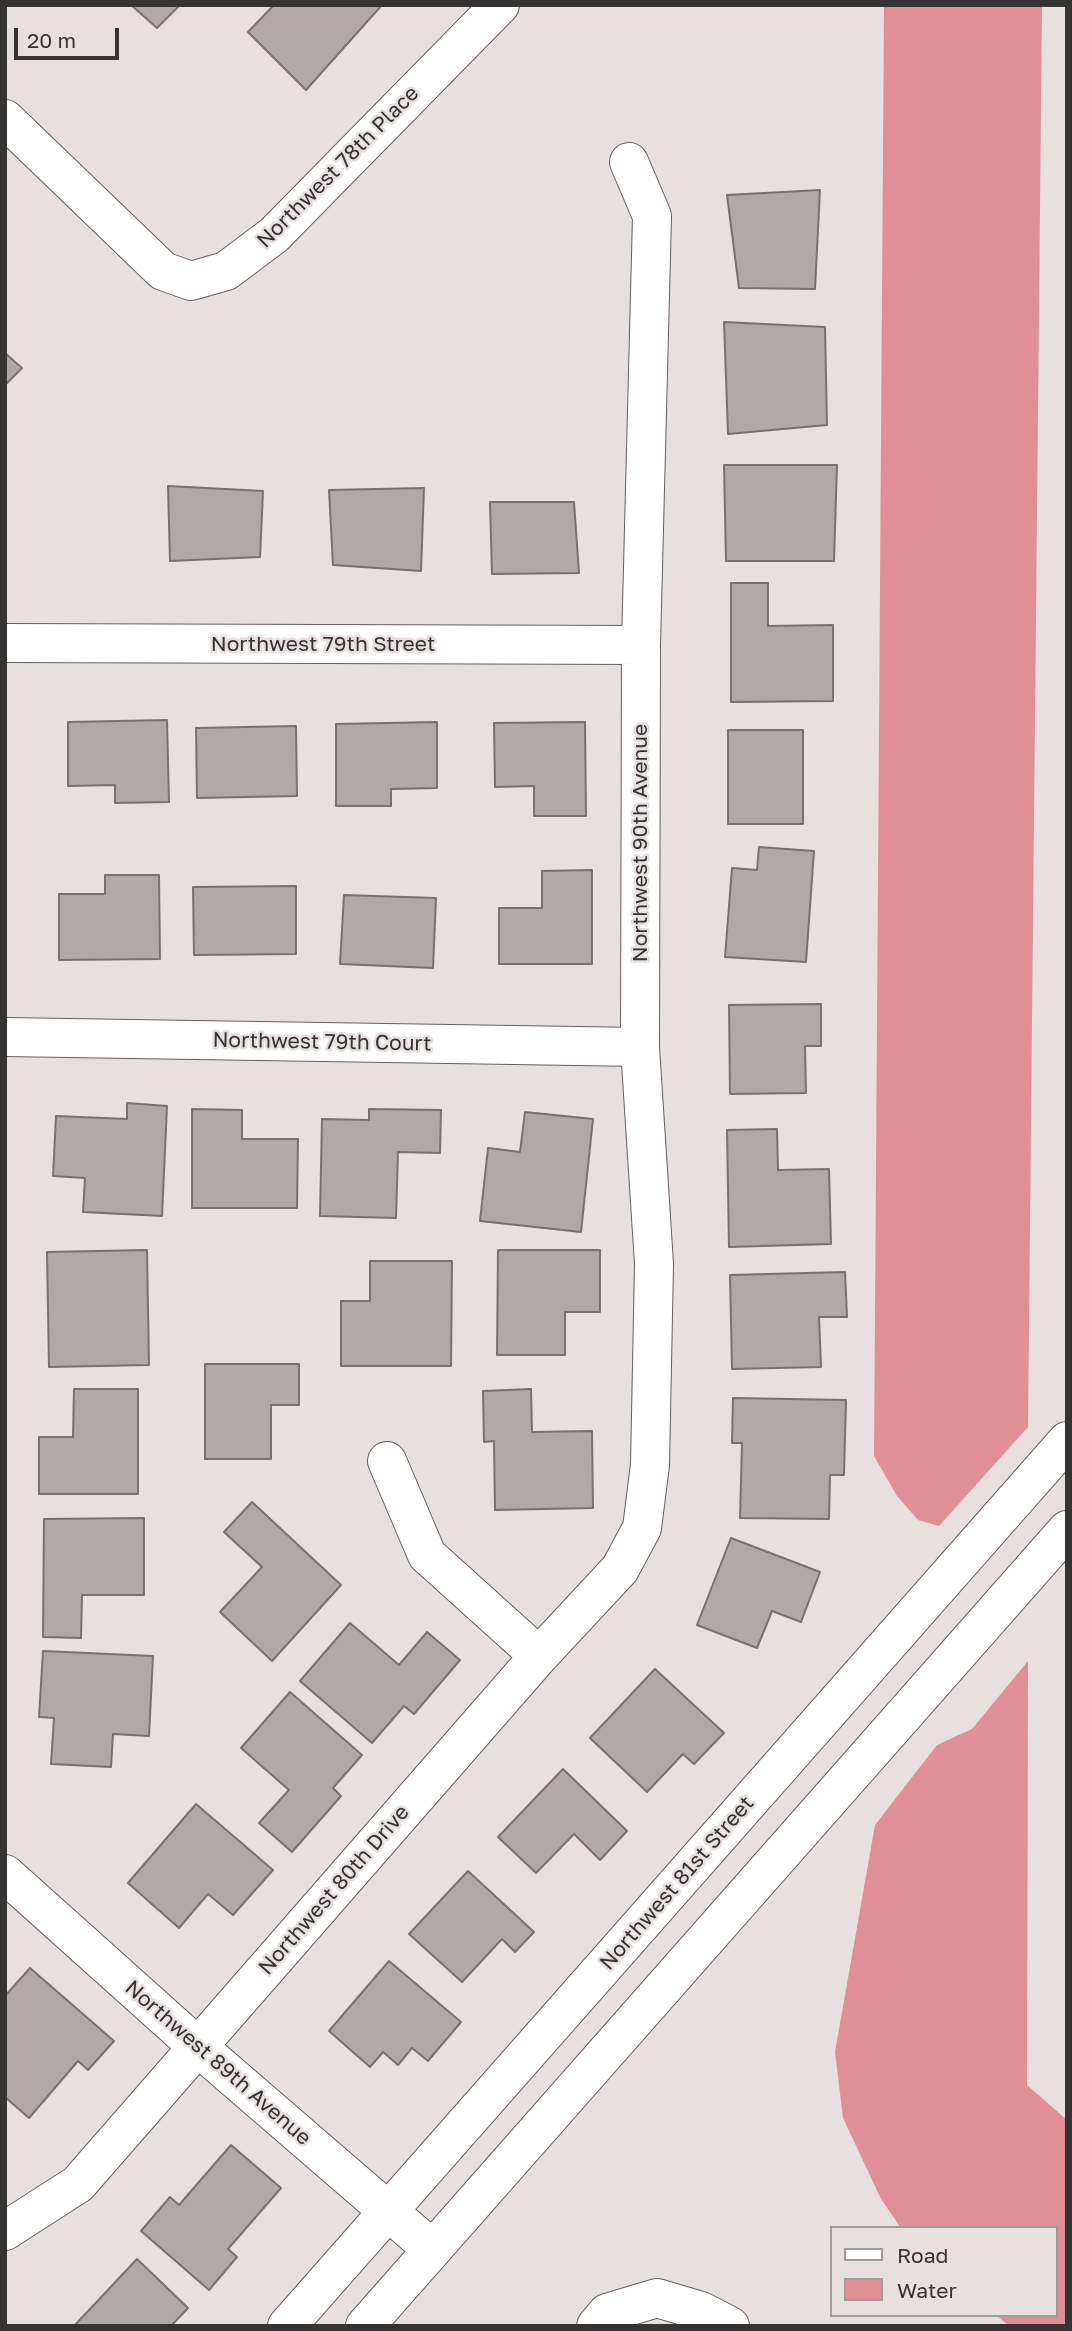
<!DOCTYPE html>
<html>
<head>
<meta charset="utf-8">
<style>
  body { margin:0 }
  #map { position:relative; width:1072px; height:2331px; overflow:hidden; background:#e8dfdf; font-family:"Golos Text",sans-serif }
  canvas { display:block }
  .frame { position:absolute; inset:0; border:7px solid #363333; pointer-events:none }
  .legend { position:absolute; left:830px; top:2226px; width:228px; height:91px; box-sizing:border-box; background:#e8dfdf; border:2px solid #a19a9a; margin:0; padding:9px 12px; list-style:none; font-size:21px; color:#363333 }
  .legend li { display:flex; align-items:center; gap:14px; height:35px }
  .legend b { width:35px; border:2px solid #a19a9a }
  .scale { position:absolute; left:14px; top:28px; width:105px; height:32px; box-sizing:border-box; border:4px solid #363333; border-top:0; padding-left:9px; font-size:21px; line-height:24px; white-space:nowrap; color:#363333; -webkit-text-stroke:5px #e8dfdf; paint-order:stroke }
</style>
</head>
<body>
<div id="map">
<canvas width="1072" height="2331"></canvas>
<div class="frame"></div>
<ul class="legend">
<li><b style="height:9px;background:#fff"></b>Road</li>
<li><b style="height:19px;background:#e18f96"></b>Water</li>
</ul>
<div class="scale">20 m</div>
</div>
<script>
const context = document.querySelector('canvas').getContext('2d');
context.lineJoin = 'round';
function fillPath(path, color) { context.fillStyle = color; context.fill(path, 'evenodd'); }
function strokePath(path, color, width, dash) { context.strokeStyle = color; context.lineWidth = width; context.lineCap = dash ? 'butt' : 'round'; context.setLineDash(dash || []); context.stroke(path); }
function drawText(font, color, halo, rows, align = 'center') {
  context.font = font + ' "Golos Text",sans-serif'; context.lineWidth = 5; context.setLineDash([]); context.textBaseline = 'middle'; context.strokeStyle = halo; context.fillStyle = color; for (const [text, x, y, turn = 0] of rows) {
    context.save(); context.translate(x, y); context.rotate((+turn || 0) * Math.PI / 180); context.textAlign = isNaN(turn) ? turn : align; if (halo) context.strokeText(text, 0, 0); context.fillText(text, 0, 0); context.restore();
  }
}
fillPath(new Path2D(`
  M 884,5 L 1042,5 L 1028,1427 L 939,1526 L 918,1520 L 897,1496 L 874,1456 Z
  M 1028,1661 L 1027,2085 L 1067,2120 L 1067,2326 L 1009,2326 L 996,2315 L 1056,2315 L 1056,2228 L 901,2228 L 881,2199 L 843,2118 L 835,2052 L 875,1825 L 937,1745 L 972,1729 Z`), '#e18f96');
const building = new Path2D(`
  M 131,5 L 180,5 L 157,28 Z
  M 274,5 L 382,5 L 306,90 L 248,32 Z
  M 820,190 L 815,289 L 739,288 L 727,195 Z
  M 724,322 L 825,327 L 827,425 L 728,434 Z
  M 5,353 L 22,368 L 5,385 Z
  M 724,465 L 837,465 L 834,561 L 726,561 Z
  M 168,486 L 263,491 L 260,557 L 170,561 Z
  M 424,488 L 421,571 L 333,565 L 329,490 Z
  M 490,502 L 574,502 L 579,573 L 492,574 Z
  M 731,583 L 768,583 L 768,626 L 833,625 L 833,701 L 731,702 Z
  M 167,720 L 169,802 L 115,803 L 115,785 L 68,786 L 68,722 Z
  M 437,722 L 437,788 L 391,789 L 391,806 L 336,806 L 336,724 Z
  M 585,722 L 586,816 L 534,816 L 534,786 L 495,787 L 494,723 Z
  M 296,726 L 297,796 L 197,798 L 196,728 Z
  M 728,730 L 803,730 L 803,824 L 728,824 Z
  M 759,847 L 814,851 L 806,962 L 725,957 L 732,868 L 757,870 Z
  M 592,870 L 592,964 L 499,964 L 499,908 L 542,908 L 542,871 Z
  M 105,875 L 159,875 L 160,959 L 59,960 L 59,894 L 105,894 Z
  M 296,886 L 296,954 L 194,955 L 193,887 Z
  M 344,895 L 436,898 L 433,968 L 340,964 Z
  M 821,1004 L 821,1046 L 805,1046 L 806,1093 L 730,1094 L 729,1005 Z
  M 127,1103 L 167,1106 L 162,1216 L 83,1212 L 85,1178 L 53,1176 L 56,1116 L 127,1119 Z
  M 192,1109 L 242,1110 L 242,1139 L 298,1139 L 297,1208 L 192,1208 Z
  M 369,1109 L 441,1110 L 440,1153 L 398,1152 L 396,1218 L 320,1216 L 322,1119 L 369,1120 Z
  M 525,1112 L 593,1119 L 581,1232 L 480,1221 L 488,1148 L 520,1152 Z
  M 777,1129 L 778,1170 L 829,1169 L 831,1244 L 729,1247 L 727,1130 Z
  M 147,1250 L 149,1365 L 49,1367 L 47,1252 Z
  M 498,1250 L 600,1250 L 600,1312 L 565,1312 L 565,1355 L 497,1355 Z
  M 370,1261 L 452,1261 L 451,1366 L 341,1366 L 341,1301 L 370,1301 Z
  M 845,1272 L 847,1317 L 819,1317 L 821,1367 L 732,1369 L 730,1275 Z
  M 205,1364 L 299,1364 L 299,1405 L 271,1405 L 271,1459 L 205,1459 Z
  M 74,1389 L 138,1389 L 138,1494 L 39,1494 L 39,1437 L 73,1437 Z
  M 531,1389 L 532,1432 L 592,1431 L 593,1508 L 495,1510 L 494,1441 L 484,1442 L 483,1391 Z
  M 733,1398 L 846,1400 L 844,1475 L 830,1475 L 829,1519 L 740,1518 L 742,1443 L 732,1443 Z
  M 252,1502 L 341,1585 L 272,1661 L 220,1612 L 262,1567 L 224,1532 Z
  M 144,1518 L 144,1595 L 82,1595 L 81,1638 L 43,1637 L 44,1519 Z
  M 731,1538 L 820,1572 L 801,1622 L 772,1611 L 757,1648 L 697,1625 Z
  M 350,1623 L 399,1665 L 427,1632 L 460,1660 L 414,1714 L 404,1706 L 372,1743 L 300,1681 Z
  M 43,1651 L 153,1656 L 149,1736 L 113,1734 L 111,1767 L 51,1764 L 54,1718 L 39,1717 Z
  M 655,1669 L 724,1733 L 694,1764 L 683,1754 L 647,1792 L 590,1738 Z
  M 290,1692 L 362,1755 L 333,1788 L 341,1796 L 292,1852 L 259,1823 L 289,1790 L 241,1748 Z
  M 563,1769 L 627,1831 L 600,1860 L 574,1834 L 536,1873 L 498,1837 Z
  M 196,1804 L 273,1870 L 233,1915 L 208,1894 L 179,1928 L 128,1883 Z
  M 468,1871 L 534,1932 L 515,1952 L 502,1939 L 462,1982 L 409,1934 Z
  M 389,1961 L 461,2022 L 428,2061 L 412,2048 L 398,2065 L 383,2052 L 370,2067 L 329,2031 Z
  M 30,1968 L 114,2041 L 88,2070 L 78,2061 L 29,2118 L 5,2097 L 5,1996 Z
  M 231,2145 L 281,2188 L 228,2249 L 237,2257 L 209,2290 L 141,2231 L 170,2197 L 179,2205 Z
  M 137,2259 L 188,2308 L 171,2326 L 74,2326 Z`);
fillPath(building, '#b1a8a9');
strokePath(building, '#797171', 2);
const minor = new Path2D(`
  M 5,119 L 163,271 L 191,281 L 226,271 L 274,235 L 500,5
  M 5,643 L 641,645
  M 5,1037 L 640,1047
  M 387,1461 L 427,1555 L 539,1656
  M 5,1874 L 198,2047 L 432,2249
  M 5,2231 L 78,2184 L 539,1656 L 620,1569 L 642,1528 L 650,1465 L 654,1264 L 640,1047 L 641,645 L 652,216 L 629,162
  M 287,2326 L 1067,1441
  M 365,2326 L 1067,1530
  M 596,2326 L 607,2313 L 657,2298 L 701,2311 L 730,2326`);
strokePath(minor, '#675f5f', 40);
strokePath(minor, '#fff', 38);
drawText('21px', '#363333', '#e8dfdf', [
  ["Northwest 78th Place",338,167,-45],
  ["Northwest 79th Street",323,644],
  ["Northwest 90th Avenue",640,843,-90],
  ["Northwest 79th Court",322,1042,1],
  ["Northwest 81st Street",677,1883,-49],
  ["Northwest 80th Drive",334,1890,-49],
  ["Northwest 89th Avenue",218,2063,41]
]);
</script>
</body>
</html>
